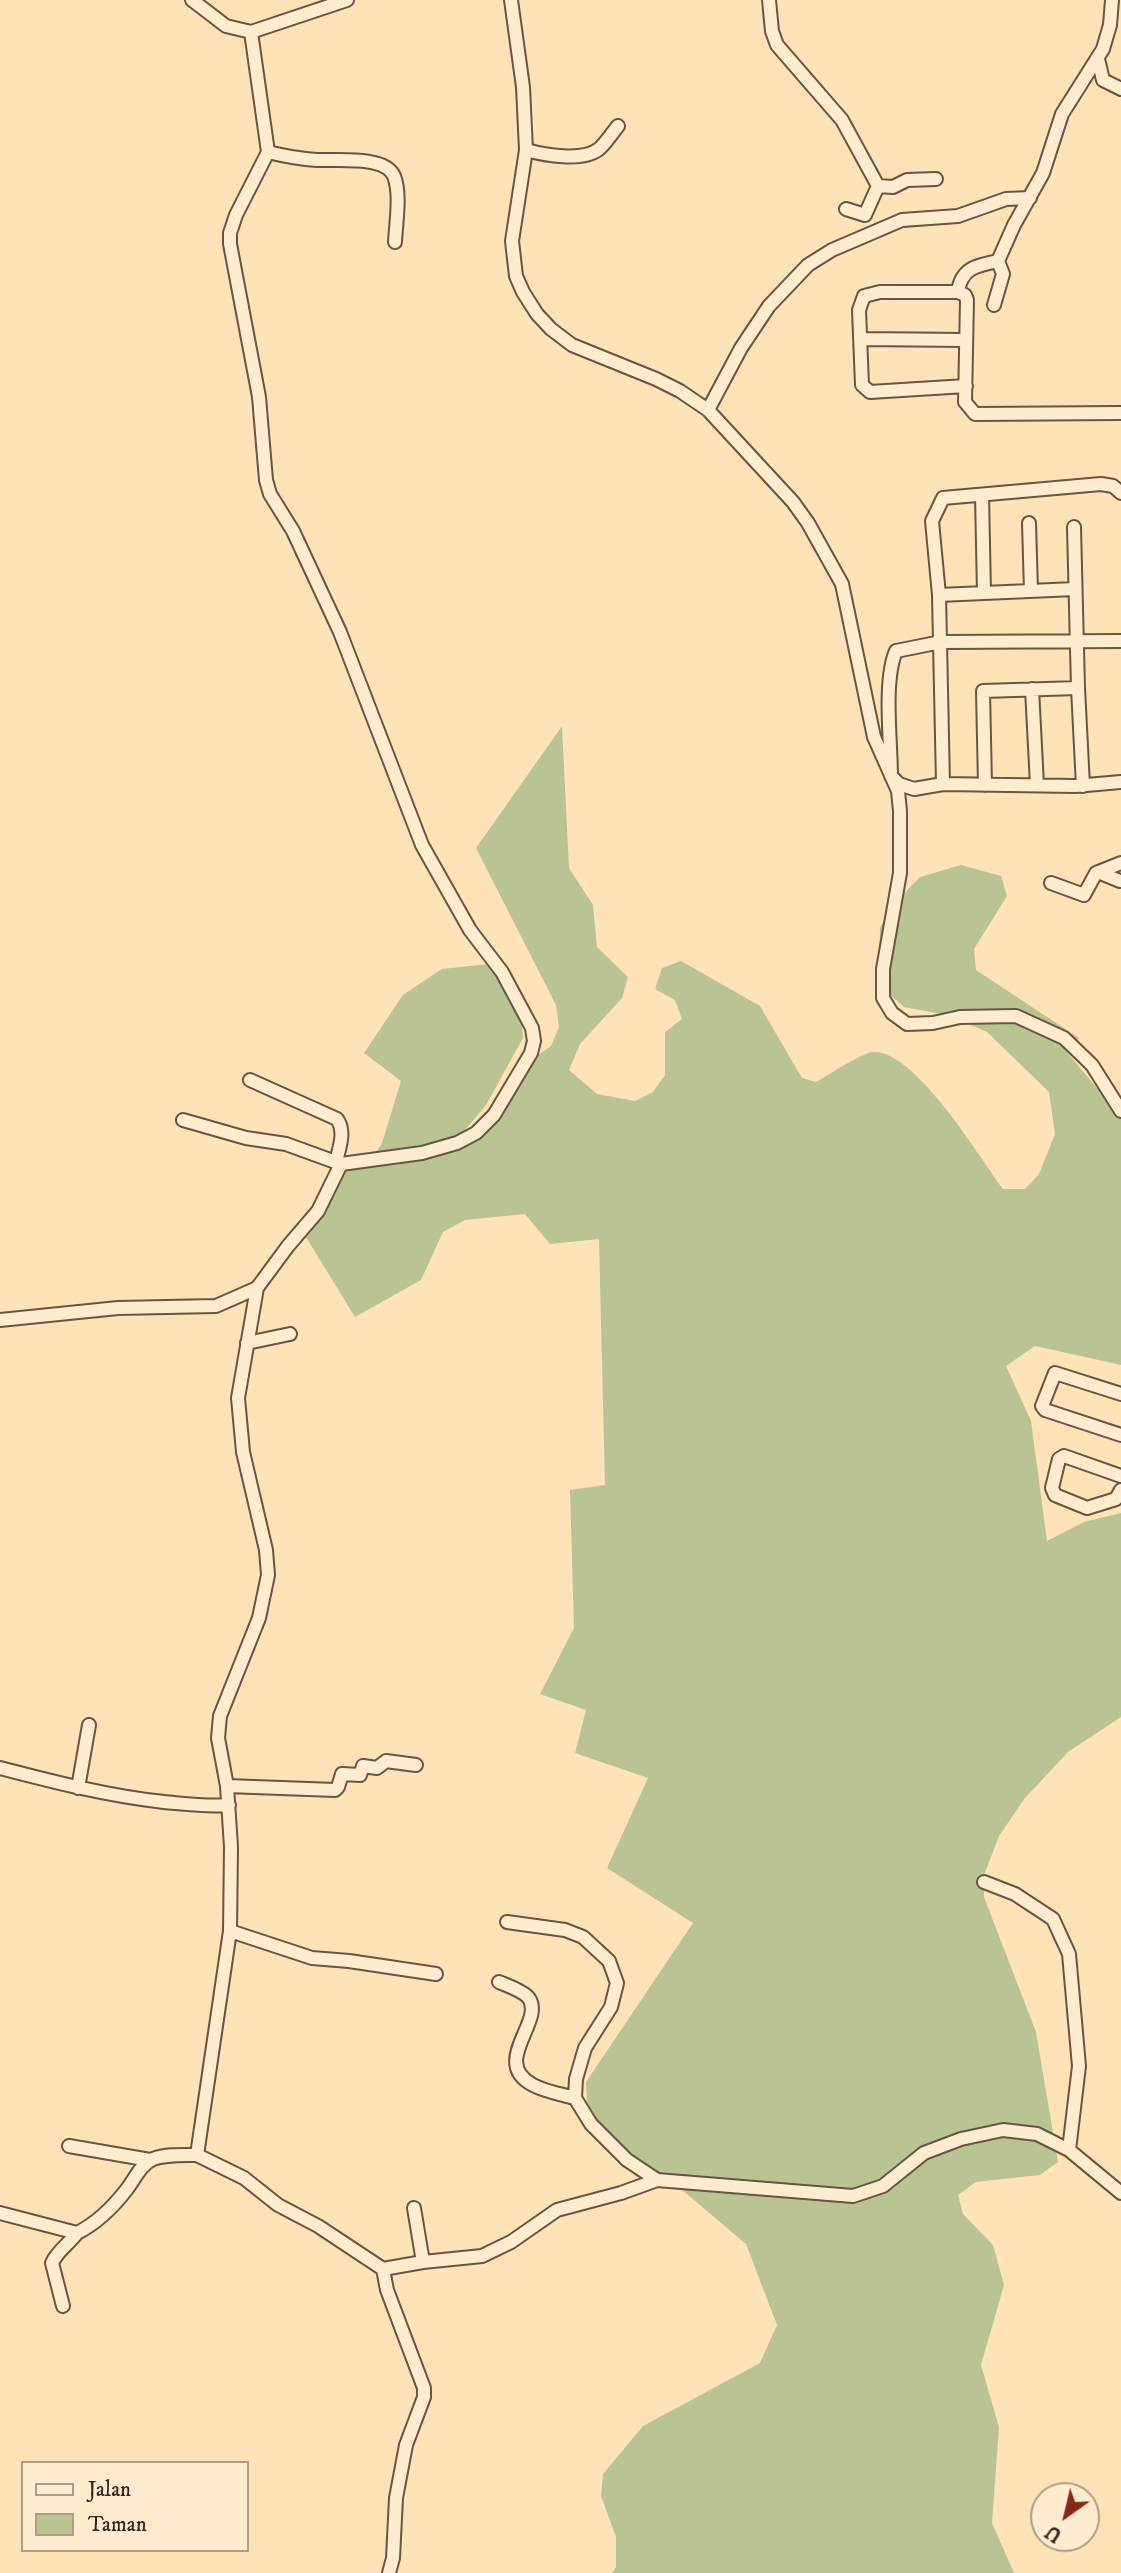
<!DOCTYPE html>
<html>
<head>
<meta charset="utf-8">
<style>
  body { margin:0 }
  #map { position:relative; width:1121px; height:2573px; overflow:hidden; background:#ffe2b5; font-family:"IM FELL DW Pica",serif }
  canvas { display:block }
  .legend { position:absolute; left:21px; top:2461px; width:228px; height:91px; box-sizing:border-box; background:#ffeccf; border:2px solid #ad9d89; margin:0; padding:9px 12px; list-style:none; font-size:21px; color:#322720 }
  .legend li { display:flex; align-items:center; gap:14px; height:35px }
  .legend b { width:35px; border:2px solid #ad9d89 }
  .north { position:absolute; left:1030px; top:2482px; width:70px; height:70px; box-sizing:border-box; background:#ffeccf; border:2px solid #ad9d89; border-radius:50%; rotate:214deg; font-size:19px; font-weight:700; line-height:28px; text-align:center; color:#322720 }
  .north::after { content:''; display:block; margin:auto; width:24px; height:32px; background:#8f2418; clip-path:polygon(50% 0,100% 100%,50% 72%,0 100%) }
</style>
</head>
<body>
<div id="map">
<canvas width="1121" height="2573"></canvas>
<ul class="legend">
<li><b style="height:9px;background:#ffeccf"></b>Jalan</li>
<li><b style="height:19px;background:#bac492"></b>Taman</li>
</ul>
<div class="north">U</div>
</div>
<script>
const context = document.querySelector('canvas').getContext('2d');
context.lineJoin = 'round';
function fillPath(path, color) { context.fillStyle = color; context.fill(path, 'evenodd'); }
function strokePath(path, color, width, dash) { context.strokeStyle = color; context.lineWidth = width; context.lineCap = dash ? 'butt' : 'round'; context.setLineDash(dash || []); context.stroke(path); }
fillPath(new Path2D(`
  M 562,726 L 569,868 L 593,905 L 597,947 L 628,977 L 622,998 L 580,1044 L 569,1070 L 597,1094 L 635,1101 L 653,1092 L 665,1075 L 665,1032 L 682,1019 L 675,1000 L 655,989 L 662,968 L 681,961 L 760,1006 L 802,1078 L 816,1082 C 827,1076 863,1052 873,1052 C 914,1049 979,1156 1003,1189 L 1025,1189 L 1039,1174 L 1055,1134 L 1049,1092 L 987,1032 L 947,1015 L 904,1007 L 888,993 L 879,972 L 880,928 L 890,908 L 920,877 L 961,865 L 1001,876 L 1007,896 L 974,949 L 976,970 L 1079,1038 L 1066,1051 L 1121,1117 L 1121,1365 L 1035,1346 L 1006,1366 L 1031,1421 L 1047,1541 L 1084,1522 L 1121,1513 L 1121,1717 L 1068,1752 L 1025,1798 L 999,1836 L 984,1875 L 984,1897 L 1036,2032 L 1058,2162 L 1040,2175 L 976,2182 L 958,2195 L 963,2214 L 993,2245 L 1004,2285 L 981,2365 L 999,2427 L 992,2523 L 1014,2573 L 612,2573 L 616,2567 L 616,2537 L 601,2496 L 603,2474 L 643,2426 L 760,2363 L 777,2325 L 746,2244 L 662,2173 L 641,2167 L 609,2139 L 587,2102 L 586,2082 L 693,1923 L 607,1868 L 648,1778 L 575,1753 L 586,1710 L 540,1694 L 574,1628 L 570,1490 L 605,1485 L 599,1239 L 550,1244 L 525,1214 L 465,1220 L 443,1232 L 421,1280 L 355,1317 L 301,1229 L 342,1165 L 372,1159 L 382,1143 L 401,1081 L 364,1053 L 403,995 L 442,969 L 488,964 L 521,1017 L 523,1038 L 486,1105 L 450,1148 L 486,1132 L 534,1058 L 551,1046 L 559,1027 L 556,1005 L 476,848 Z`), '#bac492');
const minor = new Path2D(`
  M 192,0 L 226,26 L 251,32 L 347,0
  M 511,0 L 523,87 L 526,150 L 512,241 L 516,276 L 523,292 L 537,314 L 551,329 L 572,345 L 656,379 L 680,391 L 708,410 L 793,502 L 808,523 L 842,584 L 874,737 L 898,791 L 900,811 L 900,873 L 883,969 L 883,998 L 892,1013 L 907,1024 L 933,1023 L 960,1017 L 1016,1016 L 1064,1038 L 1092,1065 L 1121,1111
  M 769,0 L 772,31 L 777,45 L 842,120 L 878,186 L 893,187 L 907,180 L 936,179
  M 251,32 L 268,152 L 236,215 L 230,233 L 230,244 L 259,397 L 266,480 L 270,494 L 293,531 L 340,632 L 422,845 L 470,930 L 502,972 L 532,1028 L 534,1041 L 531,1053 L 494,1115 L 476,1133 L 457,1143 L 422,1153 L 341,1164 L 318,1211 L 288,1246 L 257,1288 L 238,1398 L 243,1452 L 266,1550 L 268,1575 L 259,1618 L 220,1716 L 218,1738 L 227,1786 L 231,1847 L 230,1931 L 197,2155 L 244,2178 L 278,2205 L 318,2226 L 383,2269 L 423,2262 L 482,2256 L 511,2242 L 557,2210 L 621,2193 L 657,2180
  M 1098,59 L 1103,80 L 1121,89
  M 526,150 C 544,155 583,162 599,149 C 606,143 612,133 618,126
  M 268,152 C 284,156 300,159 317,160 C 335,161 385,155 394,176 C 401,194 396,222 395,242
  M 846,209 L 865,215 L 878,186
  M 998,261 L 1014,225 L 1043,173 L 1062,114 L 1103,49 L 1110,25 L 1112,0
  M 958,292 C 961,268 977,265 998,261
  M 994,305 L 1003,274 L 998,261
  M 860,339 L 966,340
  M 966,386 L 870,392 L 862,385 L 859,310 L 864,296 L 880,292 L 958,292 L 965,295 L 967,300 L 965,402 L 975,414 L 1121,413
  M 708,410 L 741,348 L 769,306 L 808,265 L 832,250 L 902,220 L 958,216 L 1006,199 L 1030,198
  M 982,495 L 984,593
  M 1029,523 L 1031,591
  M 1074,527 L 1078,688 L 1083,786
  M 939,595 L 1075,589
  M 1121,641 L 941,642 L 896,651 C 883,681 891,742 891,776 L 899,784 L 914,789 L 943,784 L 1075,786 L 1121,782
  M 1032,689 L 1037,785
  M 943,784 L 939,595 L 932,521 L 943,498 L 1101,484 L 1113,486 L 1121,493
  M 985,785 L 983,691 L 1078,688
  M 1098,872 L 1120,881
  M 1051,883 L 1084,895 L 1096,873 L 1121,863
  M 250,1080 L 337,1119 C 346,1132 339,1148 336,1162
  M 183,1120 L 246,1138 L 286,1144 L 341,1164
  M 0,1320 L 118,1308 L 216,1306 L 257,1288
  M 247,1343 L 290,1334
  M 1121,1394 L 1055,1373 L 1042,1406 L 1045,1410 L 1121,1435
  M 1121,1476 L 1064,1456 L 1059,1459 L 1052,1488 L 1055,1495 L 1087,1508 L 1116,1499 L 1121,1490
  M 0,1768 C 54,1782 108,1796 164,1802 C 186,1804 207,1807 229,1805
  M 227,1786 L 335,1790 L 338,1787 L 342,1774 L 360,1775 L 363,1766 L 377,1768 L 386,1761 L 416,1765
  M 78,1788 L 89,1725
  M 984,1882 L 1015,1894 L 1053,1919 L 1069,1954 L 1079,2066 L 1069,2150
  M 507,1922 L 565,1930 L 583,1937 L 609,1961 L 617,1983 L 611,2007 L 585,2048 L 576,2079 L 575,2098 L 591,2124 L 627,2160 L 657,2180 L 853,2196 L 883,2186 L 924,2153 L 961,2139 L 1003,2130 L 1037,2134 L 1069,2150 L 1121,2193
  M 230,1931 L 312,1958 L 349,1961 L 436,1974
  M 499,1982 C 508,1986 521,1990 528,1997 C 547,2020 489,2062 533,2085 C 546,2092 561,2094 575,2098
  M 69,2146 L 150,2160
  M 414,2208 L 423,2262
  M 0,2213 L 77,2233 C 97,2223 114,2206 127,2189 C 135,2179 140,2165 153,2159 C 166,2154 183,2155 197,2155
  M 383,2269 L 387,2290 L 424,2388 L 424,2397 L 406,2445 L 396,2498 L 393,2558 L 389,2573
  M 63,2306 L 52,2263 C 57,2251 70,2243 77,2233`);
strokePath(minor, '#655645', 16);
strokePath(minor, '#ffeccf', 12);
</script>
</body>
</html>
